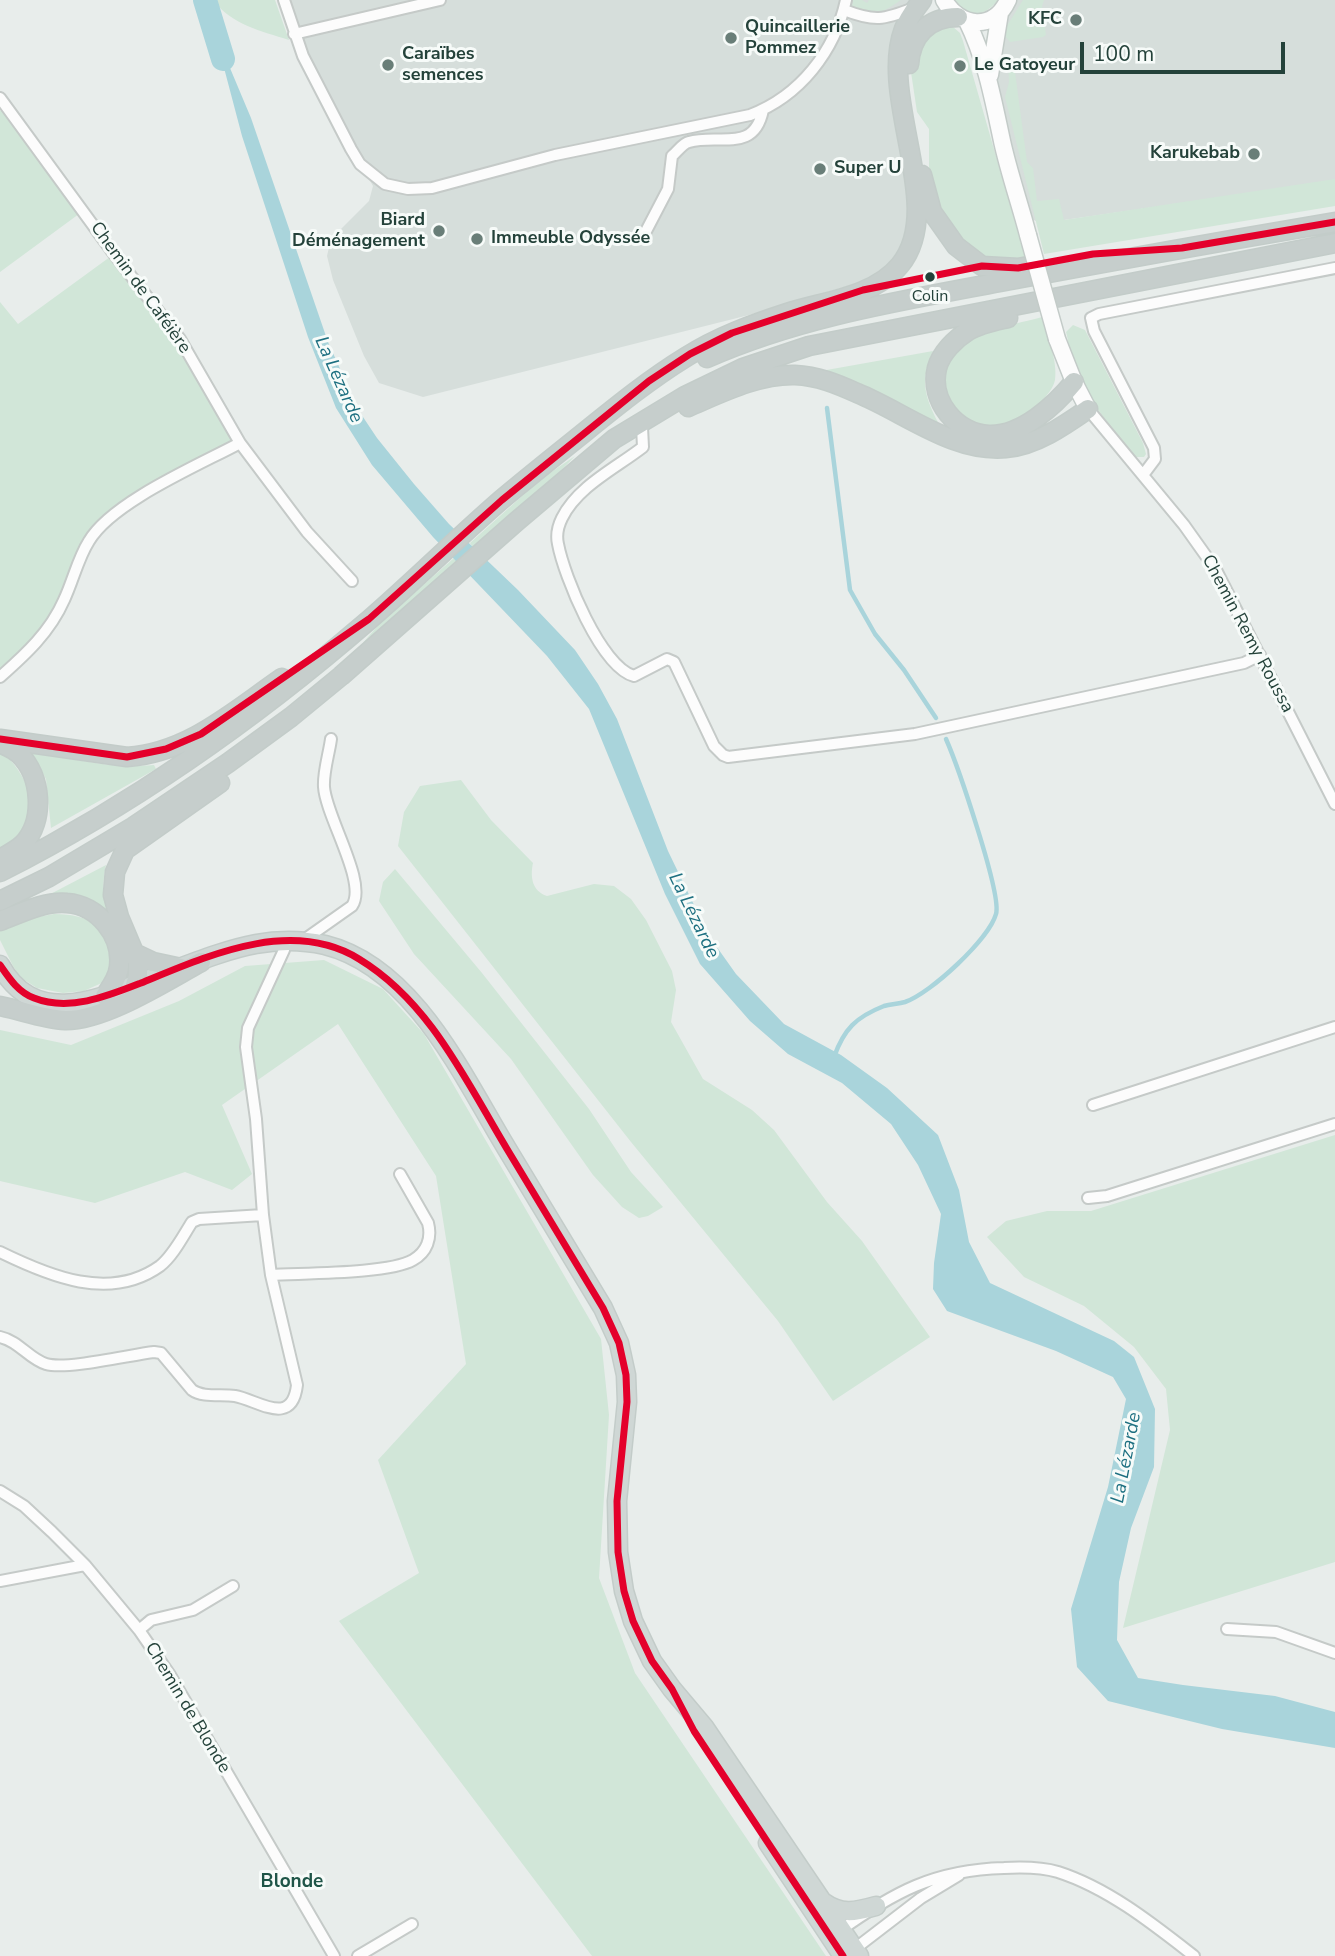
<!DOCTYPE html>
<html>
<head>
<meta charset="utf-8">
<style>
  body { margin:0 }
  #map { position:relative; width:1335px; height:1956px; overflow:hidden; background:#e8edeb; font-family:"Nunito Sans",sans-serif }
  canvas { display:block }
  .scale { position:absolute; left:1080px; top:42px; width:205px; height:32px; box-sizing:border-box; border:4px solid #24423a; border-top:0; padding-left:9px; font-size:21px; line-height:24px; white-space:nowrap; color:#24423a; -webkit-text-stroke:5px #f7fbf9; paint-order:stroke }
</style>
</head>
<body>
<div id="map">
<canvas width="1335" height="1956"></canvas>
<div class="scale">100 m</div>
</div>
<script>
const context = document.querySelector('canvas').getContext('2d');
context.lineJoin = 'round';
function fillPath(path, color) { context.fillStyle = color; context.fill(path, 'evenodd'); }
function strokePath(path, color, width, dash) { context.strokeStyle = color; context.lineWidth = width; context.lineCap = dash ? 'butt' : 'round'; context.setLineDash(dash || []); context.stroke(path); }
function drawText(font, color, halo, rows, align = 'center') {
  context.font = font + ' "Nunito Sans",sans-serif'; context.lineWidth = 6; context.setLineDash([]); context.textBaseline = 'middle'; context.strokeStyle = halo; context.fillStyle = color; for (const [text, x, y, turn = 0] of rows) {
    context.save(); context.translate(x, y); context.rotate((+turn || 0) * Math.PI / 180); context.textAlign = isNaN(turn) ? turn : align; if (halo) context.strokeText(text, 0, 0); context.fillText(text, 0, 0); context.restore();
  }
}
fillPath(new Path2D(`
  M 284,0 L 922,0 L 904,29 L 911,245 L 878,277 L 749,315 L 423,397 L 379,383 L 364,356 L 333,280 L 327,256 L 331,239 L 369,201 L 373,186 L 334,118 Z
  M 1008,0 L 1335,0 L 1335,181 L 1064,220 L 1036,221 L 1021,214 L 989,77 Z`), '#d6dedb');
fillPath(new Path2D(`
  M 213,0 L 275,0 L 289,40 C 261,31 232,25 213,0 Z
  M 853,0 L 862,0 L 867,3 L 869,0 L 901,0 C 881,13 874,20 852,6 Z
  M 952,0 L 998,0 C 983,19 967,17 952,0 Z
  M 1023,0 L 1044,0 L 1042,6 L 1046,35 L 1043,37 L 1010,42 L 1005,36 L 1005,29 Z
  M 952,26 L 960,33 L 963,41 L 1026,261 L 991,258 L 976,255 L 945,222 L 929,182 L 929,129 L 917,112 L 911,72 L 920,39 L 935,28 Z
  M 1008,57 L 1013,57 L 1027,162 L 1033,168 L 1037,201 L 1059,199 L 1064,220 L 1335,179 L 1335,206 L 1044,254 L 1005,97 L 1009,82 Z
  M 6,106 L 83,211 L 0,272 L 0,111 Z
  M 114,254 L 180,339 L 240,443 L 132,501 L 89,540 L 52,625 L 0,677 L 0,302 L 18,324 Z
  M 1042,317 C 1047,335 1058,361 1055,380 C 1053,389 1047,395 1041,402 C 987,464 912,392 957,347 C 972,332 1021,323 1042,317 Z
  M 1073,325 L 1085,330 L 1143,443 L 1146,454 L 1144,457 L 1136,457 C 1112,428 1083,396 1071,360 C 1068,351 1069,341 1066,332 Z
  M 933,351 C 920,380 924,396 939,424 L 867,387 L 821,371 Z
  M 575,456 L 553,479 L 474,549 L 470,543 L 541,479 Z
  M 454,558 L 459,563 L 361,645 L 381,622 Z
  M 33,750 C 73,760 113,769 154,765 L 156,769 L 51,828 L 46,779 L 31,752 Z
  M 0,751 C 19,763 42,805 29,827 C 22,838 10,845 0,852 Z
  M 461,780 L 491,820 L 533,863 C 530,877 532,891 547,896 L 594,884 L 614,886 L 631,899 L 646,920 L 672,971 L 676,990 L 671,1022 L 703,1079 L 752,1110 L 774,1130 L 827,1202 L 862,1241 L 930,1337 L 833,1401 L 778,1321 L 631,1142 L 398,846 L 404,812 L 420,786 Z
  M 106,865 C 102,883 103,896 108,913 L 39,900 Z
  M 395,869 L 482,973 L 589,1109 L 631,1172 L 663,1207 L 648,1216 L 639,1218 L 622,1207 L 593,1175 L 511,1059 L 414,954 L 379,901 L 383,882 Z
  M 54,914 C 93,915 102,925 115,961 L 106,981 L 84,991 L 63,993 L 37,988 L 20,977 L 13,966 L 0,940 L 0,929 L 32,918 Z
  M 324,960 L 383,989 L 424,1034 L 601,1339 L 609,1415 L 599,1578 L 635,1673 L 826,1956 L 592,1956 L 339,1621 L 419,1573 L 378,1460 L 466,1364 L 436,1176 L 338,1024 L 222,1105 L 252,1174 L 232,1190 L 185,1172 L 95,1203 L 0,1181 L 0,1030 L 71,1045 L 179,1001 L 245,966 Z
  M 1335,1135 L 1335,1562 L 1123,1628 L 1170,1430 L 1166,1389 L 1134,1347 L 1084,1306 L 1024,1277 L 987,1237 L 1006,1221 L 1047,1211 L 1091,1211 Z`), '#d1e6d8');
fillPath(new Path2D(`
  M 214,30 L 251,118 L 328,342 L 359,411 L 377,438 L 414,484 L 449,524 L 518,590 L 575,650 L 598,684 L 617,719 L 668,851 L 709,936 L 736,974 L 784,1024 L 841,1055 L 887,1088 L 938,1135 L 959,1190 L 969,1242 L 990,1283 L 1114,1341 L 1134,1357 L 1155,1409 L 1154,1467 L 1131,1528 L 1119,1582 L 1117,1640 L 1138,1678 L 1183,1685 L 1275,1696 L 1335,1712 L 1335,1748 L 1222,1729 L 1108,1701 L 1077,1667 L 1071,1609 L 1108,1487 L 1126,1399 L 1113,1377 L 1056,1351 L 947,1311 L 933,1289 L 934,1263 L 941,1214 L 918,1165 L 891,1124 L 842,1083 L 788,1054 L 750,1021 L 700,964 L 665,894 L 589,709 L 547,656 L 433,537 L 372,465 L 336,408 L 308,337 L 242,136 Z`), '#a9d4db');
strokePath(new Path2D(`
  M 827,408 L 850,590 L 875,634 L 904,670 L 936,718
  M 834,1057 C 844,1029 856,1017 884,1006 C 891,1004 898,1004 905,1002 C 931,993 989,939 996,914 C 1002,894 957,764 946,739`), '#a9d4db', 4.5);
strokePath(new Path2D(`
  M 205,0 L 223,59`), '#a9d4db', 24);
const minor = new Path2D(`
  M 284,0 L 303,56 L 351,149 L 360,164 L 385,184 L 408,189 L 432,188 L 555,155 L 750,115 C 800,96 835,51 846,0
  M 844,10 C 875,22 883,20 914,8
  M 294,34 L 440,0
  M 0,98 L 114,254 L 180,339 L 240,443 L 307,532 L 352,581
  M 644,235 L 668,189 L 672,156 C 677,152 683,143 689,142 C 719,133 754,154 763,110
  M 1088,409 L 1184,525 L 1216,570 L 1335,804
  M 642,427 L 643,447 C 616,468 578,486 562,518 C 558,526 556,535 558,544 C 564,576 601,667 634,676 L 667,659 L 674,662 L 714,746 L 723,755 L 728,757 L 915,734 L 1244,663 L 1260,655
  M 1143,475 L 1155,459 L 1154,448 L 1094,331 L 1091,318 L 1099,314 L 1335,268
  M 0,677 C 26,654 50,632 64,600 C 73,581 78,558 89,541 C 112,502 199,465 240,443
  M 301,942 L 352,906 C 368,883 326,817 324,787 C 323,772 329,754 331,739
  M 1093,1105 L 1335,1027
  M 1088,1198 L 1107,1196 L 1335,1124
  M 0,1252 C 49,1276 110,1302 160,1266 C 173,1256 183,1236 192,1222 L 199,1219 L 263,1215
  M 271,1275 C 303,1273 389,1274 413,1260 C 427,1252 432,1238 428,1223 L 400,1174
  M 0,1337 C 19,1341 29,1359 46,1364 C 67,1370 129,1355 154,1352 L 161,1353 L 192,1390 C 203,1398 221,1394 235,1396 C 258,1400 292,1428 297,1385 L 271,1275 L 263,1215 L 256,1119 L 246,1047 L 248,1028 L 284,950 L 285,941
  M 0,1491 L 24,1506 L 52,1532 L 85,1565 L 139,1630 L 170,1675 L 334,1956
  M 0,1581 L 85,1565
  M 1227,1629 L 1276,1632 L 1335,1653
  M 139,1630 L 151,1620 L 193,1610 L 233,1586
  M 838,1932 C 894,1892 934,1870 1004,1868 C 1022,1867 1041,1867 1058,1872 C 1108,1888 1153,1924 1194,1956
  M 852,1951 L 921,1898 L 959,1875
  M 358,1956 L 412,1924`);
const secondary = new Path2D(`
  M 944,0 C 960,28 994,31 1008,0
  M 967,21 C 986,60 993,99 1002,141 C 1009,173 1020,204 1028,235
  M 990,75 L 1000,13
  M 1057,339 L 1074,382 L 1088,409`);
const primary = new Path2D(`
  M 0,965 C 35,1029 99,999 150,979 C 183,967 223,950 256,944 C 278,940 302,940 325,945 C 414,967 463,1077 507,1149 C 539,1202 571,1255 603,1308 L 619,1343 L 626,1375 L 627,1402 L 617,1501 L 618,1552 L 624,1591 L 633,1621 L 652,1661 L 672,1689 L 704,1727 L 859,1956
  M 768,1843 L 843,1956
  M 823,1902 C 841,1915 855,1912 876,1906`);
const trunk = new Path2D(`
  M 909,64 C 911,36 928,17 958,17
  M 922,175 L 932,212 L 956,246 L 982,266 L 1018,268 L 1034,265
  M 1008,318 C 995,321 979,324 968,331 C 955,339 941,353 937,368 C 929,401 957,434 989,435 C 1022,436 1055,405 1074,382
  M 707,358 C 800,317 900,301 1000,282 C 1111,261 1223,241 1335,222
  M 688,407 C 721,393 758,374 795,375 C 818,376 837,384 857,393 C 904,412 953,453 1006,448 C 1035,446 1065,425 1088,409
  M 0,739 L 127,757 C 188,753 234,711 282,678
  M 0,743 C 6,746 14,749 19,754 C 42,776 45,821 23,844 C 17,850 7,855 0,859
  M 0,872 C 134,804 256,718 369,620 C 414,581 456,539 501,500 C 526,479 551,459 576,439 C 612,410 647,381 686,357 C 717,337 753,324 787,313 C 824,301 874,297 900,265 C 947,208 878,98 904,29 C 908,19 915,9 922,0
  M 0,901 L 49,877 L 133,827 L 228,763 L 291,717 L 341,676 L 517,521 L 614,439 L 685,396 L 743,368 L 809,346 L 1335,243
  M 0,921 C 21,913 44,901 67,903 C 98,905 123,936 119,967 C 118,978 111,987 105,996
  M 136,954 L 153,962 L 181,968
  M 135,985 L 138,976 L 138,962 L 119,917 L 113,895 L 115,872 L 125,850 L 220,783
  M 0,1006 C 21,1010 43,1019 65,1020 C 104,1021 166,981 201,962`);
strokePath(minor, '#c5cac8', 14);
strokePath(secondary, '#c3cbc8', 19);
strokePath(primary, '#c3ccc9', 21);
strokePath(trunk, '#c3ccc9', 21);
strokePath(minor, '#fcfcfc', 10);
strokePath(secondary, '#fcfcfc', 16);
strokePath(primary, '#cfd7d5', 18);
strokePath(trunk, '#c6cecc', 18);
const secondaryBridge = new Path2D(`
  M 1028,235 L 1057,339`);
strokePath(secondaryBridge, '#c3cbc8', 19, []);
strokePath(secondaryBridge, '#fcfcfc', 16);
strokePath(new Path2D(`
  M 0,739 L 127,757 L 166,749 L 201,734 L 369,619 L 502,500 L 649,381 L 690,354 L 732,333 L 863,290 L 982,266 L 1018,268 L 1093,254 L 1182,248 L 1335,222
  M 0,965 C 9,978 18,992 34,998 C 69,1012 108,996 141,983 C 207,956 291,917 359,959 C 430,1002 466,1081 507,1149 C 539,1202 571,1255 603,1308 L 619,1343 L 626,1375 L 627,1402 L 617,1501 L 618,1552 L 624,1591 L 633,1621 L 652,1661 L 672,1689 L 694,1731 L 843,1956`), '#e4002b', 7);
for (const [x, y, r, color] of [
  [1076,20,7,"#697e78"],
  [731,38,7,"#697e78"],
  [388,65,7,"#697e78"],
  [960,66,7,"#697e78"],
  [1254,154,7,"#697e78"],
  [820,169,7,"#697e78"],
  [439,231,7,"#697e78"],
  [477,239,7,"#697e78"],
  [930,277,6,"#24423a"]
]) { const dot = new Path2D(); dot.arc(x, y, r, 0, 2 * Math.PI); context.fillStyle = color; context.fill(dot); strokePath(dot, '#f7fbf9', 2.5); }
drawText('16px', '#24423a', '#f7fbf9', [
  ["Colin",930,297]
]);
drawText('bold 18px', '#24423a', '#f7fbf9', [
  ["KFC",1062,20,"right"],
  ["Quincaillerie",745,28],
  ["Pommez",745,49],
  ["Caraïbes",402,55],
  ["semences",402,76],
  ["Le Gatoyeur",974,66],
  ["Karukebab",1240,154,"right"],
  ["Super U",834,169],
  ["Biard",425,221,"right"],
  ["Déménagement",425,242,"right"],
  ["Immeuble Odyssée",491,239]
], 'left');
drawText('18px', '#24423a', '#f7fbf9', [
  ["Chemin de Caféière",140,288,54],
  ["Chemin Remy Roussa",1247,634,62],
  ["Chemin de Blonde",187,1708,59]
]);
drawText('italic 19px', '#1c6f80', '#f7fbf9', [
  ["La Lézarde",338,380,66],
  ["La Lézarde",693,916,64],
  ["La Lézarde",1127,1458,-79]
]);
drawText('bold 19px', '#1f5548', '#f7fbf9', [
  ["Blonde",292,1882]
]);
</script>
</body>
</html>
